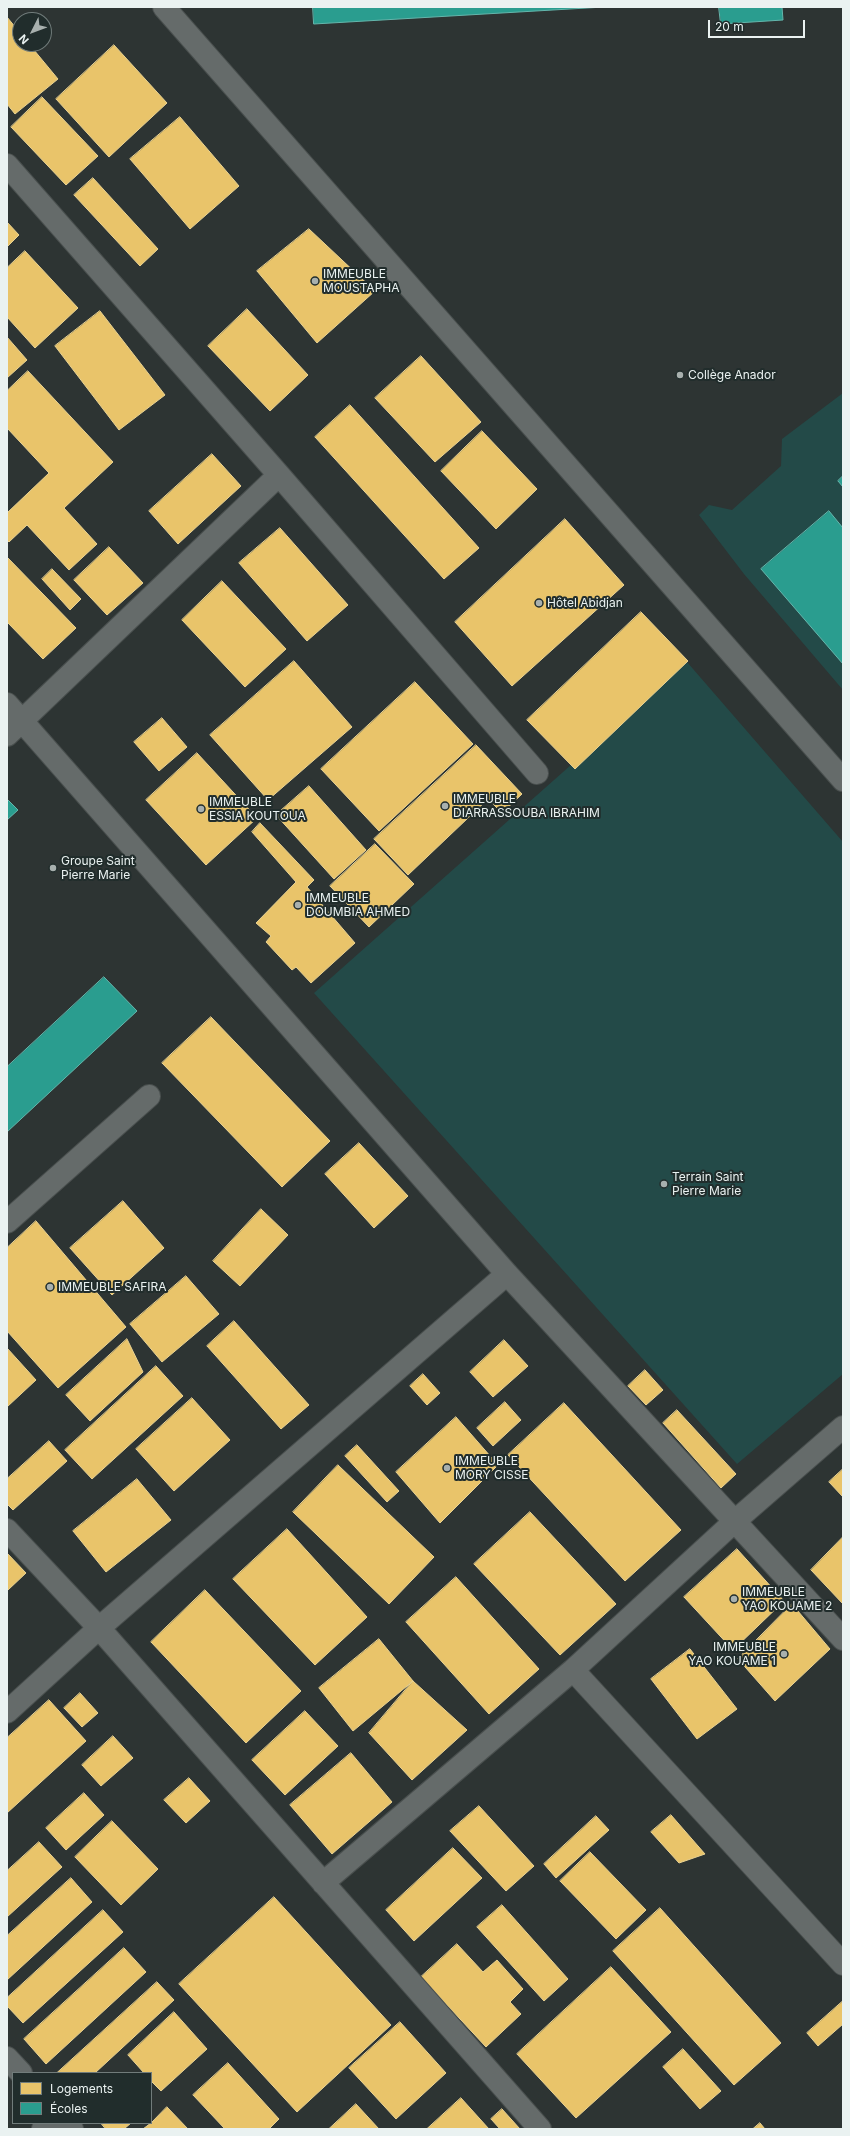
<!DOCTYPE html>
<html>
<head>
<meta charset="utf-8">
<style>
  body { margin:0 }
  #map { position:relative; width:850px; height:2136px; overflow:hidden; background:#2d3433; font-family:Inter,sans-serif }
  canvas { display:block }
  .frame { position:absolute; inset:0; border:8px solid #eaf2f1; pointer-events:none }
  .legend { position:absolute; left:12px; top:2072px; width:140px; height:52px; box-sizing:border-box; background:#212d2c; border:1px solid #717c7b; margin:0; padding:5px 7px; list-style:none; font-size:12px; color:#eaf2f1 }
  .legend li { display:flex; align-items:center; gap:8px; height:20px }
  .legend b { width:20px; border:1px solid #717c7b }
  .north { position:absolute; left:12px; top:12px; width:40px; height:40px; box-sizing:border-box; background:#212d2c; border:1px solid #717c7b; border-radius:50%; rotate:228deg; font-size:11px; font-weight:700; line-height:16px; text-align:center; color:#eaf2f1 }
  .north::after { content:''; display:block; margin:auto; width:14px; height:18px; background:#a8b0ae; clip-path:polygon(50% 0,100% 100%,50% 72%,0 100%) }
  .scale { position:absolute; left:708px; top:20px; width:97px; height:18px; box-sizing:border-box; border:2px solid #eaf2f1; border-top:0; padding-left:5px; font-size:12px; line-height:14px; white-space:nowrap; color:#eaf2f1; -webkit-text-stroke:3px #212d2c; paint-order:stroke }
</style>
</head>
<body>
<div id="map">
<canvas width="850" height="2136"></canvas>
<div class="frame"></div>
<ul class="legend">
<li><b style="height:11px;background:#e9c46a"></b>Logements</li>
<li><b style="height:11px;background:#2a9d8f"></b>Écoles</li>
</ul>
<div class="north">N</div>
<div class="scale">20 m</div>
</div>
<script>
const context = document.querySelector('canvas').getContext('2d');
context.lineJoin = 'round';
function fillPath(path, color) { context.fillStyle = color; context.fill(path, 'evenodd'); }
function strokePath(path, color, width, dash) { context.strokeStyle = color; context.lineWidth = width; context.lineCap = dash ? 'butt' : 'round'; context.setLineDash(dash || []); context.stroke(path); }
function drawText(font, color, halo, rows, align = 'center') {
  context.font = font + ' Inter,sans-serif'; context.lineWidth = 4; context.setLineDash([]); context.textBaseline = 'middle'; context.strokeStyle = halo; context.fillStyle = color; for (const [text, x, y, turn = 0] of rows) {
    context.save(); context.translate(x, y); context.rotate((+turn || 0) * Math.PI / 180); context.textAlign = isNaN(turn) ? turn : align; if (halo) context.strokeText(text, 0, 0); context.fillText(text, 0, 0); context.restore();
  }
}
fillPath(new Path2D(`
  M 843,393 L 843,690 L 744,574 L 699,515 L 709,505 L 732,510 L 781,466 L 782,439 Z
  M 687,662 L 843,842 L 843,1374 L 737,1464 L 314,993 Z`), '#234a48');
const homes = new Path2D(`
  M 7,17 L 20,33 L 20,44 L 29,44 L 58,79 L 15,114 L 7,104 Z
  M 114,45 L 167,103 L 109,157 L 56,99 Z
  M 42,97 L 98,156 L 66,185 L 11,127 Z
  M 180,117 L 239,186 L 190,229 L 130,159 Z
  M 93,178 L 158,249 L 140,266 L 74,195 Z
  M 7,222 L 19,235 L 7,247 Z
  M 309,229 L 375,291 L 317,343 L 257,271 Z
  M 25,251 L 78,308 L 35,348 L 7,317 L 7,268 Z
  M 247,309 L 308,375 L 270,411 L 208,346 Z
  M 100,311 L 165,395 L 119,430 L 55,346 Z
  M 7,337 L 27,360 L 7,378 Z
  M 421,356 L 481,422 L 435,462 L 375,398 Z
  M 28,371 L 113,462 L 64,508 L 97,544 L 69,570 L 27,525 L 9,542 L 7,540 L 7,513 L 49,473 L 7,428 L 7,391 Z
  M 350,405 L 479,548 L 444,579 L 315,437 Z
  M 482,431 L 537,489 L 496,529 L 441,471 Z
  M 212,454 L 241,486 L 178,544 L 149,511 Z
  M 565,519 L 624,585 L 512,686 L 455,622 Z
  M 280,528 L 348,605 L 307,641 L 239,563 Z
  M 109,547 L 143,583 L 107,615 L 74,580 Z
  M 7,557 L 76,628 L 43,659 L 7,622 Z
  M 52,569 L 81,599 L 70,610 L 42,579 Z
  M 222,581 L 286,649 L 245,687 L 182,620 Z
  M 641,612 L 688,661 L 575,769 L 527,720 Z
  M 294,661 L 352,727 L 268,800 L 210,735 Z
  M 415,682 L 473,744 L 379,831 L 321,769 Z
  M 162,718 L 187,747 L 159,771 L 134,742 Z
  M 476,745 L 522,794 L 502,813 L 488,799 L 408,875 L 374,839 Z
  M 197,753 L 257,818 L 206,865 L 146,800 Z
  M 309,786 L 366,850 L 334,879 L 276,815 Z
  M 260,823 L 314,880 L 307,887 L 355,943 L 311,983 L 296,967 L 292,970 L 266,942 L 271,936 L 256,923 L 296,882 L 252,832 Z
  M 375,844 L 414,884 L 369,927 L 330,886 Z
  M 211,1017 L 330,1141 L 282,1187 L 162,1063 Z
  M 359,1143 L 408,1196 L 374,1228 L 325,1174 Z
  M 123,1201 L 164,1248 L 112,1295 L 70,1248 Z
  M 261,1209 L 288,1235 L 240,1286 L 213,1261 Z
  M 36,1221 L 126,1327 L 58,1388 L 7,1331 L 7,1248 Z
  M 186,1276 L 219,1314 L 162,1362 L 130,1324 Z
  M 234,1321 L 309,1405 L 281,1429 L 207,1346 Z
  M 127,1339 L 143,1372 L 90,1421 L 66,1395 Z
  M 504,1340 L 528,1366 L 493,1397 L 470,1372 Z
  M 7,1348 L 36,1380 L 7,1407 Z
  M 156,1366 L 183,1396 L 92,1479 L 65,1450 Z
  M 645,1370 L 663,1390 L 646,1405 L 628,1386 Z
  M 423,1374 L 440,1393 L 427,1405 L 410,1386 Z
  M 192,1398 L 230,1440 L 174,1491 L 136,1449 Z
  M 505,1402 L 521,1420 L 493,1446 L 477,1428 Z
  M 564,1403 L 681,1530 L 625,1581 L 508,1455 Z
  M 677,1410 L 736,1474 L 721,1488 L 663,1423 Z
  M 456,1417 L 498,1465 L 440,1523 L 396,1472 Z
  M 49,1441 L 67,1461 L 13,1510 L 7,1504 L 7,1479 Z
  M 357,1445 L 399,1491 L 387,1502 L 345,1456 Z
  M 338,1465 L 434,1557 L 389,1604 L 293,1512 Z
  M 843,1469 L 843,1497 L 829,1482 Z
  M 137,1479 L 171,1520 L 106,1572 L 73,1531 Z
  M 530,1512 L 616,1604 L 560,1655 L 474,1564 Z
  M 287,1529 L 367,1617 L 315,1665 L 233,1579 Z
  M 843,1537 L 843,1604 L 811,1570 Z
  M 737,1549 L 784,1601 L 733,1650 L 684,1597 Z
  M 7,1553 L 26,1573 L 8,1590 L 7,1589 Z
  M 456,1577 L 539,1669 L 489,1714 L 406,1622 Z
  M 205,1590 L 301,1691 L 246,1743 L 151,1642 Z
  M 792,1604 L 830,1649 L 775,1701 L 738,1659 Z
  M 379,1639 L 413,1681 L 353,1731 L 319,1688 Z
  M 690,1649 L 737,1709 L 697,1739 L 651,1679 Z
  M 413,1681 L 467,1730 L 412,1780 L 369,1733 Z
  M 80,1693 L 98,1713 L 82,1727 L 64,1708 Z
  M 49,1700 L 86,1741 L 7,1813 L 7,1738 Z
  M 305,1711 L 338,1746 L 285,1795 L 252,1760 Z
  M 113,1736 L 133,1758 L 101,1786 L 82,1765 Z
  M 351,1753 L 392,1802 L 332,1854 L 290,1805 Z
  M 189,1778 L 210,1801 L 186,1823 L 164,1800 Z
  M 84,1793 L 104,1815 L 66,1850 L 46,1828 Z
  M 479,1806 L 534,1866 L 506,1891 L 450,1831 Z
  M 671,1815 L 705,1854 L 679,1863 L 651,1832 Z
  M 596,1816 L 609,1830 L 556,1878 L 544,1864 Z
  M 112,1821 L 158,1869 L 121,1905 L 75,1857 Z
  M 39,1842 L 62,1867 L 7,1917 L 7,1871 Z
  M 453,1848 L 482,1878 L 414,1941 L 386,1910 Z
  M 590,1852 L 646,1910 L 616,1939 L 560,1881 Z
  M 71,1878 L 92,1902 L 7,1980 L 7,1936 Z
  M 274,1897 L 391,2025 L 297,2112 L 179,1984 Z
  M 502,1905 L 568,1979 L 544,2001 L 477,1927 Z
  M 660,1908 L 781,2043 L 734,2085 L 613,1951 Z
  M 103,1910 L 123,1932 L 23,2023 L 7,2006 L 7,1998 Z
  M 457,1944 L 483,1972 L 497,1960 L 523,1989 L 510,2002 L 521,2014 L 486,2047 L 421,1977 Z
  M 124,1948 L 146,1972 L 46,2064 L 24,2039 Z
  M 611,1967 L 671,2032 L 576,2118 L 517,2054 Z
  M 157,1982 L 174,2000 L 95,2073 L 57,2073 Z
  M 843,2001 L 843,2024 L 818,2046 L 807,2033 Z
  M 174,2012 L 207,2049 L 161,2091 L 151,2081 L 151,2073 L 144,2073 L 128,2055 Z
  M 400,2022 L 446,2073 L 396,2119 L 349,2068 Z
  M 683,2049 L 721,2091 L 700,2109 L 663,2067 Z
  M 228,2063 L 279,2119 L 269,2129 L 225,2129 L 193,2095 Z
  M 461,2098 L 489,2129 L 427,2129 Z
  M 356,2104 L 379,2129 L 329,2129 Z
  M 167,2107 L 188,2129 L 143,2129 L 151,2123 Z
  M 502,2109 L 520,2129 L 500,2129 L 491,2119 Z
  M 101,2123 L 131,2123 L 124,2129 L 106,2129 Z
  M 760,2123 L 765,2129 L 753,2129 Z`);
fillPath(homes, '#e9c46a');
strokePath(homes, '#e9d292', 1);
const schools = new Path2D(`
  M 313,7 L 604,7 L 314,24 Z
  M 719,7 L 782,7 L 783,20 L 721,24 Z
  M 843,476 L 843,487 L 838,481 Z
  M 829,511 L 843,528 L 843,664 L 761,569 Z
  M 7,799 L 18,810 L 7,820 Z
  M 104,977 L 137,1011 L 7,1132 L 7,1067 Z`);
fillPath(schools, '#2a9d8f');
strokePath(schools, '#64b6ac', 1);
const minor = new Path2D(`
  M 164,7 L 843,780
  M 7,165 L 279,475 L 537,773
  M 7,704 L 507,1274 L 843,1639
  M 7,735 L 279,475
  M 7,1222 L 149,1096
  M 7,1530 L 99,1628 L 540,2129
  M 573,1670 L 843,1964
  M 7,1712 L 99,1628 L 507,1274
  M 323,1883 L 573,1670 L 735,1521 L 843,1427
  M 7,2058 L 21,2073
  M 66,2123 L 72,2129
  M 43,2129 L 49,2123`);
strokePath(minor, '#494f4e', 24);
strokePath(minor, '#656b6a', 22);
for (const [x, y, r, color] of [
  [315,281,4,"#a8b0ae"],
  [680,375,4,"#a8b0ae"],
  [539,603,4,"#a8b0ae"],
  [445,806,4,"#a8b0ae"],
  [201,809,4,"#a8b0ae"],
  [53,868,4,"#a8b0ae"],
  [298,905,4,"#a8b0ae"],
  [664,1184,4,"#a8b0ae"],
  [50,1287,4,"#a8b0ae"],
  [447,1468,4,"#a8b0ae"],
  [734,1599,4,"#a8b0ae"],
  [784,1654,4,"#a8b0ae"]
]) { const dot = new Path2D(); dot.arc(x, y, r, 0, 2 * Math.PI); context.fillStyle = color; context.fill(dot); strokePath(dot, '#212d2c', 1.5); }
drawText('12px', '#eaf2f1', '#212d2c', [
  ["IMMEUBLE",323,274],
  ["MOUSTAPHA",323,288],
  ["Collège Anador",688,375],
  ["Hôtel Abidjan",547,603],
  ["IMMEUBLE",453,799],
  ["DIARRASSOUBA IBRAHIM",453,813],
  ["IMMEUBLE",209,802],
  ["ESSIA KOUTOUA",209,816],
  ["Groupe Saint",61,861],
  ["Pierre Marie",61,875],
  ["IMMEUBLE",306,898],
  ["DOUMBIA AHMED",306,912],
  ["Terrain Saint",672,1177],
  ["Pierre Marie",672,1191],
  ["IMMEUBLE SAFIRA",58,1287],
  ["IMMEUBLE",455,1461],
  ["MORY CISSE",455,1475],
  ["IMMEUBLE",742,1592],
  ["YAO KOUAME 2",742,1606],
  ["IMMEUBLE",776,1647,"right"],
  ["YAO KOUAME 1",776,1661,"right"]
], 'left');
</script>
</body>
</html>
